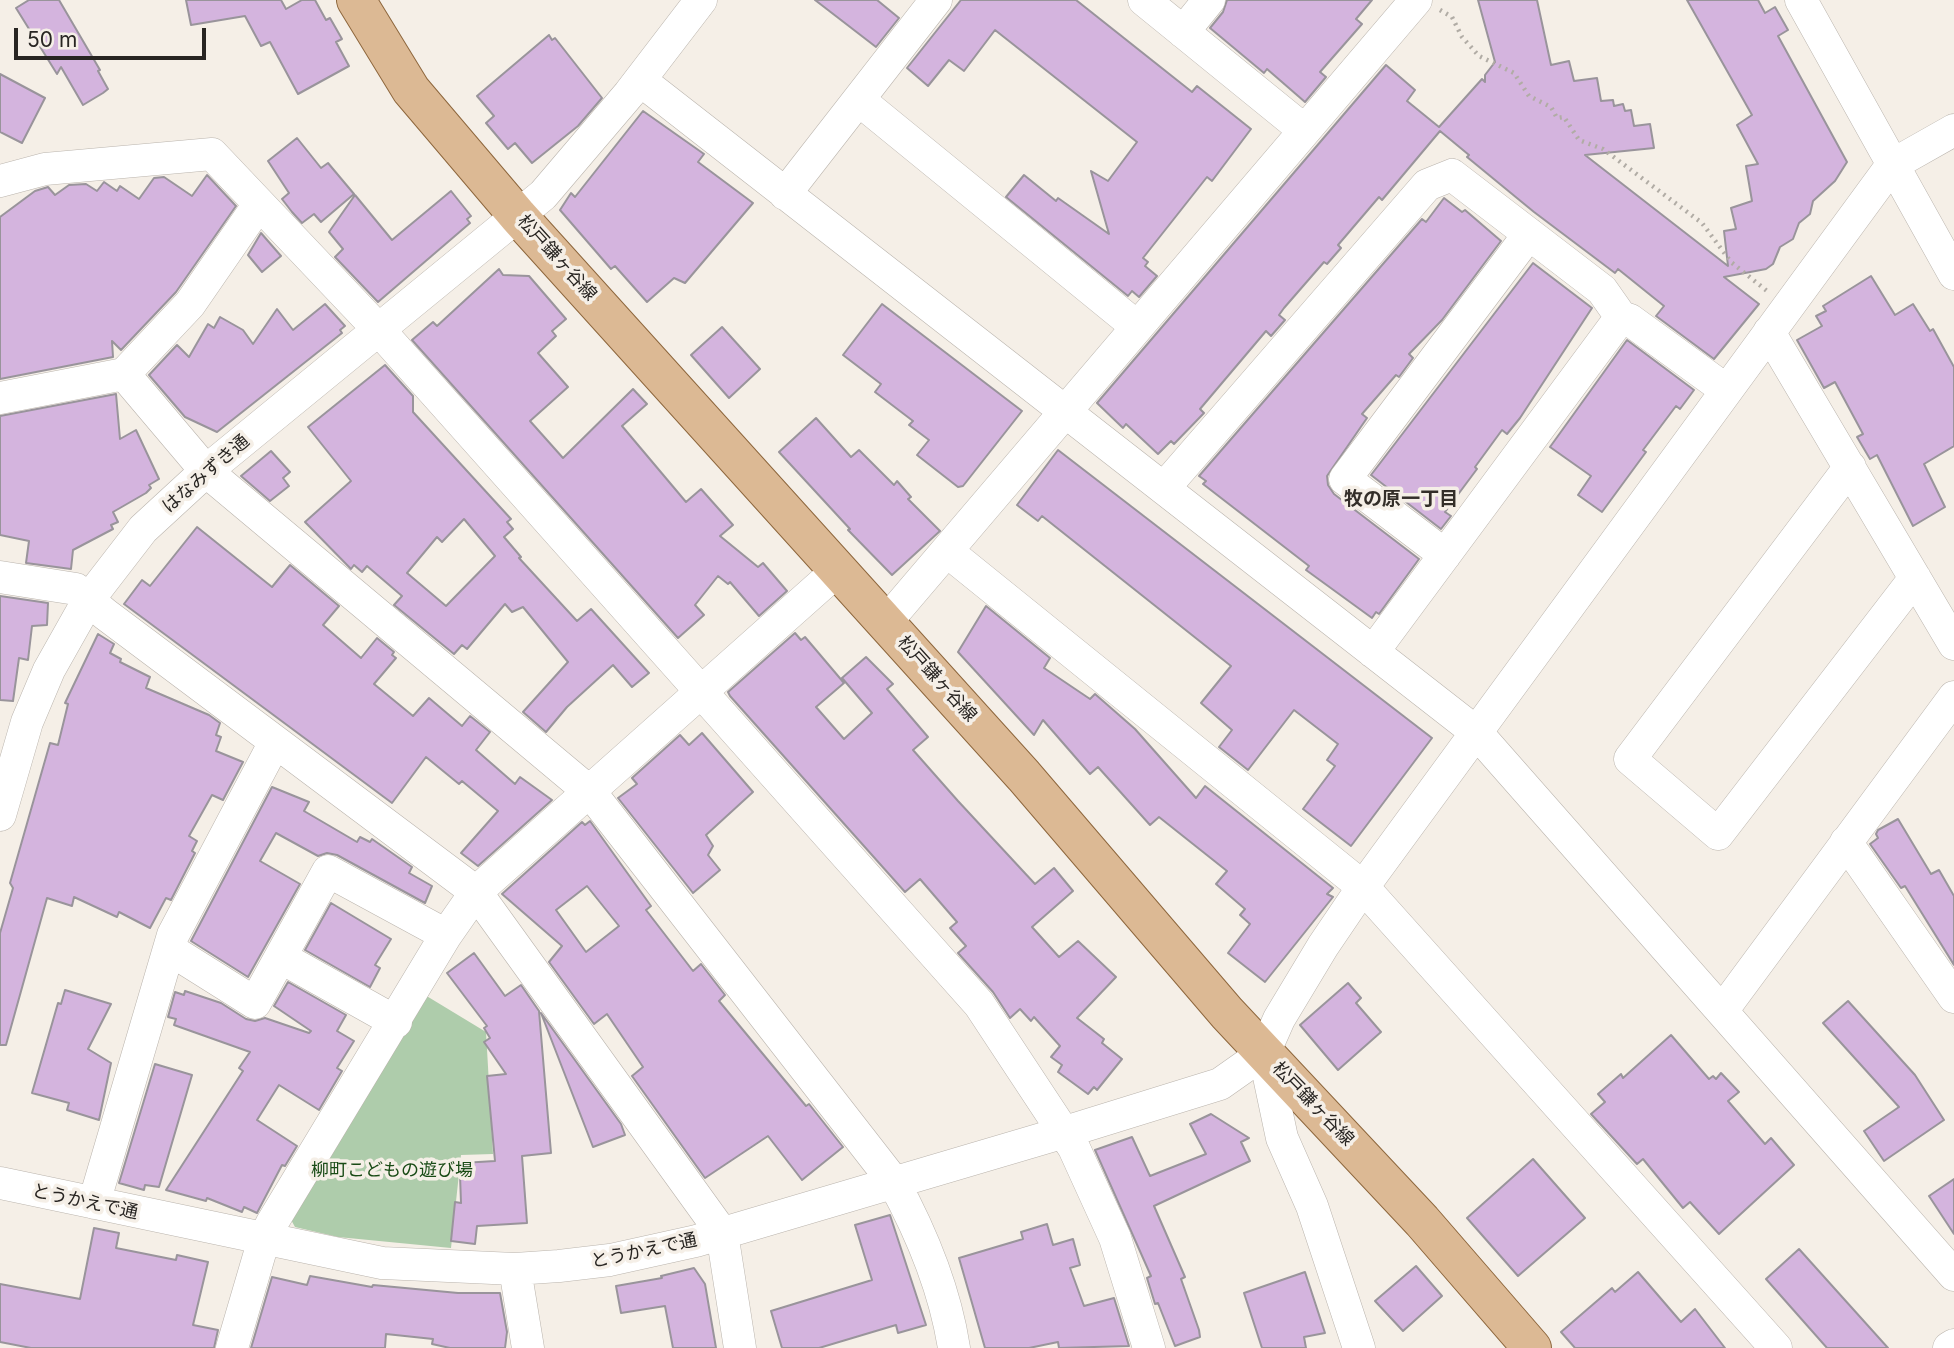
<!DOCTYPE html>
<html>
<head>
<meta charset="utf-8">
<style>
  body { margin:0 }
  #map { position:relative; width:1954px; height:1348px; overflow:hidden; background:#f5efe7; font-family:Inter,sans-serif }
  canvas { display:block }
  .scale { position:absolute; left:14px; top:28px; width:192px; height:32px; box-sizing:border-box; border:4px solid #282522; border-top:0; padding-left:9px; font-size:21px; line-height:24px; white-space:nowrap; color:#282522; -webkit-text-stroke:5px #f5efe7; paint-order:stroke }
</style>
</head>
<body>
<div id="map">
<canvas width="1954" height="1348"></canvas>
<div class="scale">50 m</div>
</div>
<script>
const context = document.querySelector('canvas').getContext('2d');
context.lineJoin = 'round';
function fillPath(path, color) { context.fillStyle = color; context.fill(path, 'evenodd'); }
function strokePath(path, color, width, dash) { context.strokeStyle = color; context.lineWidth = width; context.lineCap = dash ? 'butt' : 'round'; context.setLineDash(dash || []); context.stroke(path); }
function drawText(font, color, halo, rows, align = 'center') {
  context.font = font + ' Inter,"Noto Sans JP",sans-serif'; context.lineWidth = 7; context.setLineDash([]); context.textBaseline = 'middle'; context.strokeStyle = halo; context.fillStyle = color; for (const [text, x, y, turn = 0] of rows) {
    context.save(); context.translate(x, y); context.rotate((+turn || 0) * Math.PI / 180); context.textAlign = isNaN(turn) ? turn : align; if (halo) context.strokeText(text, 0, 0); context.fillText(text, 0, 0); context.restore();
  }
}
fillPath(new Path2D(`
  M 420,992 L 486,1032 L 493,1154 L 461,1155 L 451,1248 L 338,1237 L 295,1227 L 289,1216 Z`), '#aeccab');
const building = new Path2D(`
  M 29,0 L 59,0 L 100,70 L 98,71 L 108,89 L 103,93 L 83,105 L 61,67 L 57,74 L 16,8 Z
  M 186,0 L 281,0 L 286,9 L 302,0 L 315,0 L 326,20 L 330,18 L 342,39 L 336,42 L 349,66 L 298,94 L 270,42 L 261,46 L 245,16 L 191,25 Z
  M 815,0 L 877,0 L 899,18 L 876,47 Z
  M 961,0 L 1076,0 L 1192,92 L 1197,86 L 1251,129 L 1212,181 L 1207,177 L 1143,258 L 1148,262 L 1145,266 L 1157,276 L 1139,297 L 1132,291 L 1128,296 L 1006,197 L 1024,175 L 1056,201 L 1058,198 L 1109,234 L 1091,171 L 1108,181 L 1137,142 L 995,30 L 964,71 L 949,60 L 928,86 L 907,68 Z
  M 1227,0 L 1372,0 L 1356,19 L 1362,24 L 1320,72 L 1326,77 L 1305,102 L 1267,69 L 1264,73 L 1210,28 L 1223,12 Z
  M 1478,0 L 1537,0 L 1551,65 L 1569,61 L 1574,81 L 1597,78 L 1601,101 L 1613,100 L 1614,106 L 1623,104 L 1625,111 L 1631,110 L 1634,126 L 1650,124 L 1654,148 L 1585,155 L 1728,266 L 1724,231 L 1736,229 L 1731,208 L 1752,201 L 1746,166 L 1758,164 L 1737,125 L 1752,115 L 1687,0 L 1758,0 L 1765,13 L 1775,7 L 1788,30 L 1778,36 L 1847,162 L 1835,181 L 1813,201 L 1810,214 L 1799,223 L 1793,239 L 1780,247 L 1773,264 L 1766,269 L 1724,277 L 1759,304 L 1714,359 L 1656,316 L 1664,306 L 1618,269 L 1615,273 L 1534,212 L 1467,157 L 1469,155 L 1440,131 L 1382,200 L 1379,197 L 1338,245 L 1341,248 L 1327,264 L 1324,262 L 1284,308 L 1279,315 L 1285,320 L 1271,336 L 1266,331 L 1200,409 L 1204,413 L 1174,444 L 1171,441 L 1158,454 L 1126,424 L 1123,428 L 1097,403 L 1386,65 L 1415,90 L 1407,101 L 1439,127 L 1482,79 L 1485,82 L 1485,75 L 1495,62 Z
  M 549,35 L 552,40 L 555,38 L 602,98 L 578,126 L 532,163 L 515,143 L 508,149 L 486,123 L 494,116 L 477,96 Z
  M 0,74 L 45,98 L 22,143 L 0,132 Z
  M 643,111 L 704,154 L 698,162 L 753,203 L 685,283 L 674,278 L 647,302 L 615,266 L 611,269 L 560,210 L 571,193 L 575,197 Z
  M 297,138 L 321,168 L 328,163 L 354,194 L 321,222 L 314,214 L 302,223 L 292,212 L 282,199 L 289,193 L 268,161 Z
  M 207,175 L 236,206 L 176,292 L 121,350 L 112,341 L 113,357 L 0,379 L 0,217 L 35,191 L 48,187 L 55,195 L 69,185 L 86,184 L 97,191 L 104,182 L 117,191 L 120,186 L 139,199 L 154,178 L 164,177 L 192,196 Z
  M 451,191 L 471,216 L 467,219 L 470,223 L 378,302 L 335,257 L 343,249 L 329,232 L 355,195 L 392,240 Z
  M 1444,198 L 1462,212 L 1465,210 L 1501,241 L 1442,320 L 1409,354 L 1413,358 L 1399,377 L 1396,375 L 1362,414 L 1367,418 L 1327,476 L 1328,485 L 1334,494 L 1419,559 L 1379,614 L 1376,612 L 1372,618 L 1306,570 L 1309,566 L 1203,484 L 1206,481 L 1199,476 L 1422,219 L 1426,222 Z
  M 261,233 L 281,256 L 262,272 L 248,255 Z
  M 1533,263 L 1592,308 L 1520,418 L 1507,434 L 1502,430 L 1475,467 L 1477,469 L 1445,512 L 1451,516 L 1441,529 L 1371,475 Z
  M 499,269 L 503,275 L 529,276 L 566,319 L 552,331 L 556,336 L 538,353 L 568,387 L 530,421 L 563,458 L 633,389 L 647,404 L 622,426 L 686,502 L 701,489 L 733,525 L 720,536 L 758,567 L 763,563 L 787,591 L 759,616 L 730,582 L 728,584 L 718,576 L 695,605 L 704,615 L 678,638 L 412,340 L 433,322 L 437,326 Z
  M 1871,276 L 1895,315 L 1913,304 L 1930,331 L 1933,329 L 1954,367 L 1954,446 L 1924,464 L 1945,507 L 1913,526 L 1877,455 L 1870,459 L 1857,437 L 1863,434 L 1835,382 L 1824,388 L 1797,340 L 1822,326 L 1816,316 L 1826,311 L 1823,306 Z
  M 325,304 L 345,326 L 340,330 L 342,333 L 217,432 L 185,417 L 149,375 L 177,345 L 189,357 L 208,324 L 214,328 L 220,317 L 243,330 L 253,344 L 277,309 L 293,330 Z
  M 882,304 L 1022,411 L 963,486 L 958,487 L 917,455 L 929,440 L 909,425 L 913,421 L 875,392 L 881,384 L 843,355 Z
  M 722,327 L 760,369 L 729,398 L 691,355 Z
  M 1627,340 L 1694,390 L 1680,409 L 1676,406 L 1643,450 L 1646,452 L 1602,512 L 1578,495 L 1591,476 L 1550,447 Z
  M 385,365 L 413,396 L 413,412 L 511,519 L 507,522 L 513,529 L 504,537 L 521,557 L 519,558 L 577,621 L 591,609 L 649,673 L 632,687 L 613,665 L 567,707 L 546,732 L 523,712 L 568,662 L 523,607 L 512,612 L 505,604 L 467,649 L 462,645 L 454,654 L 394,605 L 402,596 L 367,566 L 362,572 L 354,565 L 351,569 L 305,522 L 351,481 L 308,427 ZM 464,519 L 495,556 L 446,606 L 407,573 L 437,537 L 442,542 Z
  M 116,394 L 120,439 L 136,430 L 159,479 L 149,485 L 151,488 L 146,493 L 113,512 L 118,522 L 111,525 L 113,529 L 73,550 L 71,569 L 26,563 L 29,541 L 0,535 L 0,416 Z
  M 816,418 L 851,457 L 859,450 L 894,485 L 897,481 L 911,497 L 908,499 L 940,531 L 892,575 L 848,530 L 850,529 L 779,452 Z
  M 1058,450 L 1432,738 L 1351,846 L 1303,809 L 1335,766 L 1327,760 L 1338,744 L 1294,710 L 1248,770 L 1219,747 L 1232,730 L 1201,703 L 1231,666 L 1042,516 L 1038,521 L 1017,505 Z
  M 271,451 L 290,472 L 283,478 L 289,486 L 270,501 L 241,476 Z
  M 197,527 L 272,587 L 290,565 L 339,606 L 323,625 L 361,658 L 377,638 L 394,652 L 392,655 L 396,658 L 374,684 L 413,716 L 429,698 L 462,726 L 470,716 L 490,732 L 476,750 L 515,784 L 520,777 L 552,800 L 478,866 L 461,853 L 498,811 L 462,781 L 459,784 L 426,757 L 392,803 L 124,604 L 142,580 L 150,586 Z
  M 0,596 L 48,603 L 47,625 L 32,626 L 28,660 L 19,658 L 13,701 L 0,700 Z
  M 986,606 L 1050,658 L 1044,668 L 1090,699 L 1095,694 L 1135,729 L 1196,798 L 1205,786 L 1333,888 L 1327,894 L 1333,897 L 1265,982 L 1228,953 L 1250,924 L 1240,915 L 1245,909 L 1216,884 L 1227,871 L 1159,817 L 1150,825 L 1098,767 L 1090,774 L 1043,720 L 1034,735 L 958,652 Z
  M 795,633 L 801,640 L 805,637 L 844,683 L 816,707 L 844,739 L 872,713 L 842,678 L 866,657 L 893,684 L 887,689 L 928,737 L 913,750 L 958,801 L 1035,884 L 1054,868 L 1073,891 L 1032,927 L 1059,957 L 1078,941 L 1116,977 L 1077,1018 L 1104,1039 L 1102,1043 L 1122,1059 L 1097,1090 L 1094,1087 L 1088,1094 L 1058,1072 L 1062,1065 L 1051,1057 L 1060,1046 L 1034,1017 L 1031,1021 L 1020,1009 L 1010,1018 L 993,992 L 958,953 L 966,946 L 950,928 L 957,922 L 920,879 L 905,892 L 730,696 L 728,692 Z
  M 98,634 L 114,644 L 110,653 L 121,659 L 120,662 L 150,677 L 146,688 L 209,715 L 220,723 L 216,735 L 221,737 L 216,751 L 243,762 L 223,800 L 212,795 L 189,836 L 197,841 L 192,851 L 195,853 L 171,900 L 166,898 L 150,928 L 119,912 L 117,917 L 74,897 L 72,906 L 47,898 L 6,1045 L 0,1045 L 0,933 L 13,888 L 10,883 L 50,743 L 58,745 L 68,704 L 65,703 Z
  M 702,733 L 753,792 L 706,835 L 713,846 L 708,855 L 720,870 L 693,893 L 618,798 L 637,784 L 632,778 L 680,735 L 689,745 Z
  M 272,787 L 309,802 L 304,811 L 357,842 L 360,837 L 370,842 L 372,839 L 412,867 L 409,873 L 432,886 L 425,903 L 337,855 L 327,853 L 318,856 L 276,833 L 260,861 L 300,884 L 248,977 L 191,941 Z
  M 1898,819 L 1931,874 L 1939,870 L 1954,896 L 1954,965 L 1905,886 L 1901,888 L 1870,844 L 1878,838 L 1876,834 L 1878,830 Z
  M 590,821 L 651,906 L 646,910 L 693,971 L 701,964 L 725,995 L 719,1001 L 806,1106 L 809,1104 L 843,1147 L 802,1180 L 768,1136 L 705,1178 L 632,1076 L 643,1067 L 607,1014 L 594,1024 L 549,962 L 562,946 L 502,894 L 582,822 L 585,825 ZM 587,886 L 619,926 L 586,952 L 556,910 Z
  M 331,903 L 391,939 L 375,965 L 380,968 L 370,987 L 305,950 Z
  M 474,953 L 505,996 L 521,985 L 539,1011 L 551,1153 L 522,1156 L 527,1223 L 477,1226 L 475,1244 L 451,1241 L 455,1202 L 461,1203 L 460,1175 L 463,1175 L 462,1163 L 495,1161 L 487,1076 L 506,1074 L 484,1042 L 490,1038 L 484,1028 L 487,1026 L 447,973 Z
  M 288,982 L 346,1015 L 337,1031 L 354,1041 L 337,1068 L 342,1071 L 319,1110 L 279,1085 L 257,1120 L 297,1146 L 285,1166 L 282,1165 L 257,1213 L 244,1207 L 242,1212 L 207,1198 L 206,1201 L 166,1190 L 243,1071 L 239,1068 L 250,1052 L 174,1025 L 176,1019 L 168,1017 L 175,992 L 184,995 L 185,991 L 221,1003 L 246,1019 L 255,1021 L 265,1018 L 309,1033 L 311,1031 L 274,1006 Z
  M 1348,983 L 1361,998 L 1356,1003 L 1381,1032 L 1338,1070 L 1300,1025 Z
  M 65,990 L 111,1004 L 88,1049 L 111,1063 L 99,1120 L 67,1110 L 69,1103 L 32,1093 L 58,1003 L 61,1004 Z
  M 1848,1001 L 1915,1075 L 1944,1120 L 1884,1161 L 1864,1131 L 1899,1107 L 1823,1023 Z
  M 541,1013 L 621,1124 L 625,1135 L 593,1147 Z
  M 1671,1035 L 1709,1079 L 1713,1076 L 1716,1079 L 1721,1073 L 1739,1092 L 1728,1101 L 1765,1144 L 1771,1138 L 1794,1165 L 1719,1234 L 1690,1202 L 1683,1208 L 1643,1159 L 1637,1164 L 1591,1114 L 1605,1102 L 1598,1094 L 1621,1074 L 1623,1078 Z
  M 155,1064 L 192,1075 L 159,1187 L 145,1185 L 144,1190 L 119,1183 Z
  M 1211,1114 L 1249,1138 L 1241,1142 L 1250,1161 L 1154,1206 L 1185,1277 L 1181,1279 L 1199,1330 L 1200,1337 L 1175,1346 L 1158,1303 L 1155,1304 L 1147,1278 L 1151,1276 L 1095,1150 L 1132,1137 L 1150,1176 L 1206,1154 L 1190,1124 Z
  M 1533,1159 L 1585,1218 L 1518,1276 L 1467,1218 Z
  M 1954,1179 L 1954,1234 L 1929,1196 Z
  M 890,1215 L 926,1325 L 898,1333 L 896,1325 L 819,1348 L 782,1348 L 771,1311 L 872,1280 L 855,1225 Z
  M 1047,1224 L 1053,1245 L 1073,1239 L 1080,1265 L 1070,1268 L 1084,1306 L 1114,1298 L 1129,1346 L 1059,1348 L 1058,1342 L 1029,1348 L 985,1348 L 959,1258 L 1023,1239 L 1021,1232 Z
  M 94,1228 L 119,1233 L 116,1248 L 176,1260 L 177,1255 L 208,1262 L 193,1325 L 218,1330 L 214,1348 L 31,1348 L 0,1342 L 0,1284 L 80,1299 Z
  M 1799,1249 L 1888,1348 L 1827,1348 L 1766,1279 Z
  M 1416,1266 L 1442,1296 L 1403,1331 L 1375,1301 Z
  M 694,1268 L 705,1284 L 716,1348 L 673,1348 L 665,1306 L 621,1313 L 616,1286 L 662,1278 L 661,1276 Z
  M 1305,1272 L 1325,1333 L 1304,1337 L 1306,1348 L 1262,1348 L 1244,1293 Z
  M 1638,1272 L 1681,1322 L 1695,1309 L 1725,1348 L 1575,1348 L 1561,1332 L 1612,1288 L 1615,1292 Z
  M 310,1276 L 372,1287 L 373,1285 L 458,1293 L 500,1293 L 507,1332 L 505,1348 L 450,1348 L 432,1344 L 433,1339 L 386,1334 L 385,1348 L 251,1348 L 272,1277 L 307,1285 Z`);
fillPath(building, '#d4b4de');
strokePath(building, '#99949b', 2);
const minor = new Path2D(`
  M 1144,0 L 1304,130
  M 1801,0 L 1954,274
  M 1183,32 L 1209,0
  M 640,80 L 1476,732 L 1954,1275
  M 859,100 L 1136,326
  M 0,181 L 45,169 L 212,154 L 380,331 L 979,1004 L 1074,1148 L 1115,1238 L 1149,1348
  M 785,194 L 936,0
  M 1621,317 L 1630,320 L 1726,390
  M 1769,332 L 1954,644
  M 124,374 L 190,304 L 259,204
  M 0,398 L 124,374 L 206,471 L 591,793 L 893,1181 C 921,1232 945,1290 954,1348
  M 1850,467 L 1630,759 L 1718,834 L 1915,578
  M 1164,488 L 1427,185 L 1452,175 L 1602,290 L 1621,317 L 1373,652
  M 948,552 L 1363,887 L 1776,1348
  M 1445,555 L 1345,479 L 1529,234
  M 0,577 L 76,589 L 105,614 L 476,892 L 722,1233 L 740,1348
  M 886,622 L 1416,0
  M 0,815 L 27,722 L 49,670 L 89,599 L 143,529 L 206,471 L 543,195 L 629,94 L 701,0
  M 1846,842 L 1954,997
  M 169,949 L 255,1003 L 328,871 L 446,935
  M 282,958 L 396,1022
  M 1722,1011 L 1954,697
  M 0,1183 L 382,1263 L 515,1269 L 559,1266 L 610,1260 L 696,1241 L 1065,1132 L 1220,1084 L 1264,1053
  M 94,1203 L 173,935 L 275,742
  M 515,1269 L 528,1348
  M 232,1348 L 264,1239 L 272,1223 L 446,935 L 476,892 L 838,570
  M 1359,1348 L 1312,1206 L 1282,1138 L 1264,1053 L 1279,1019 L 1323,946 L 1363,887 L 1892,165 L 1954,130
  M 1949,1348 L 1954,1345`);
const major = new Path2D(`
  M 356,0 L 411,90 L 518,216 L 1024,776 L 1227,1013 L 1422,1221 L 1532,1348`);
strokePath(minor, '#bab4ad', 33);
strokePath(major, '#8e673d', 40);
strokePath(new Path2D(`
  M 1440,10 L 1452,17 L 1462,37 L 1479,56 L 1514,73 L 1529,96 L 1551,107 L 1557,118 L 1564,117 L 1579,140 L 1603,149 L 1702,223 L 1731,262 L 1767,291`), '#b1aca5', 4.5, [2, 5]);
strokePath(minor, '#fff', 32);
strokePath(major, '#dcb994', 38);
drawText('18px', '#282522', '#f5efe7', [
  ["松戸鎌ヶ谷線",557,258,48],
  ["はなみずき通",206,474,-41],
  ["松戸鎌ヶ谷線",937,679,48],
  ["松戸鎌ヶ谷線",1313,1104,46],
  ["とうかえで通",85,1202,12],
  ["とうかえで通",644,1251,-12]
]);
drawText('18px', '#194b16', '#f5efe7', [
  ["柳町こどもの遊び場",392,1171]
]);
drawText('bold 19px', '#332e29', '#f5efe7', [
  ["牧の原一丁目",1401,499]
]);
</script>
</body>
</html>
